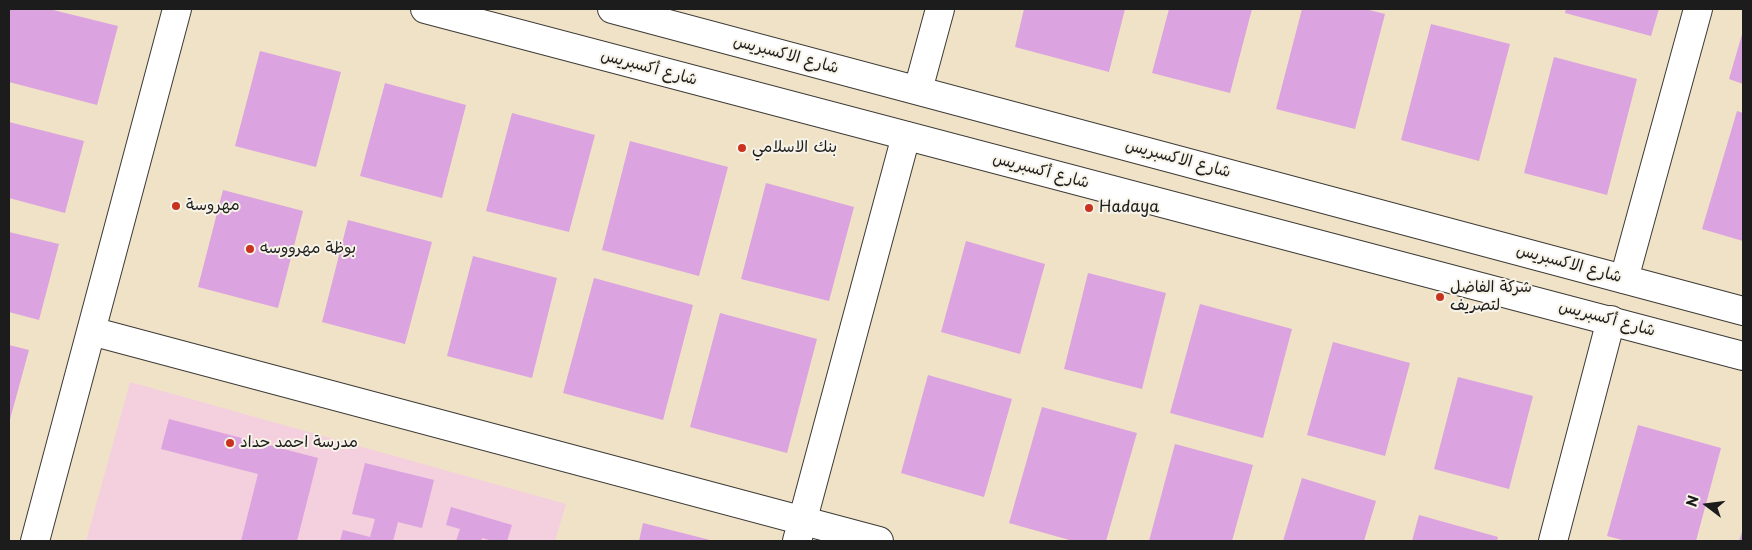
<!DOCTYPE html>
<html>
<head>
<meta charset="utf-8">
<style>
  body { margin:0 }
  #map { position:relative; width:1752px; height:550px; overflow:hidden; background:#f0e2c6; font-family:"Playpen Sans",sans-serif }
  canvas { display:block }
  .frame { position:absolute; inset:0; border:10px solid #1c1c1c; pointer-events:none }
  .north { position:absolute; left:1682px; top:480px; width:50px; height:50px; -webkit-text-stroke:4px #f7f3e8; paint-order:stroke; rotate:285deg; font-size:14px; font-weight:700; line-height:20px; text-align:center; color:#1c1c1c }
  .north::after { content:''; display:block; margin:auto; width:18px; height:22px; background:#1c1c1c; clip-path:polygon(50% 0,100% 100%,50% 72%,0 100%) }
</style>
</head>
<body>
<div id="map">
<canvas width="1752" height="550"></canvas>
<div class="frame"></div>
<div class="north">N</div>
</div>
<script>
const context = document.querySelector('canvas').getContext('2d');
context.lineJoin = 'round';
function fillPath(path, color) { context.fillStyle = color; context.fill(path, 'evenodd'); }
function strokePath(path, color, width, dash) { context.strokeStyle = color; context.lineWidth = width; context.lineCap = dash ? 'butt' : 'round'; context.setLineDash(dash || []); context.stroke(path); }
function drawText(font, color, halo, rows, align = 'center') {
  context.font = font + ' "Playpen Sans","Playpen Sans Arabic",sans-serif'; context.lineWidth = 4; context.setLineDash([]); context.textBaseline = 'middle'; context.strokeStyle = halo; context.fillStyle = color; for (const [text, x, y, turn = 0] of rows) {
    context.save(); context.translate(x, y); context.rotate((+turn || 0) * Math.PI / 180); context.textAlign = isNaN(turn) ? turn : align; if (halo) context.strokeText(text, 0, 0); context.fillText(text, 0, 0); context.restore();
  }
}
fillPath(new Path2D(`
  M 130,382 L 566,504 L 555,541 L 86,541 Z`), '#f4cfde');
fillPath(new Path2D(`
  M 9,9 L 49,9 L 118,26 L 97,105 L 9,82 Z
  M 1024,9 L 1125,9 L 1109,72 L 1015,47 Z
  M 1169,9 L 1252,9 L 1230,93 L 1152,73 Z
  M 1302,9 L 1365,9 L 1385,14 L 1355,129 L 1276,109 Z
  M 1566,9 L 1659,9 L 1651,36 L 1565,13 Z
  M 1431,24 L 1510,44 L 1479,161 L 1401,140 Z
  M 1743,31 L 1743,84 L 1729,79 Z
  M 260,51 L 341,72 L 316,167 L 235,146 Z
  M 1554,57 L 1637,79 L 1607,195 L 1524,173 Z
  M 385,83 L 466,105 L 442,198 L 360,176 Z
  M 1737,111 L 1743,113 L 1743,241 L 1702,229 Z
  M 512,113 L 595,135 L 569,232 L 486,211 Z
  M 9,122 L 84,141 L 65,213 L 9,198 Z
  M 630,141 L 728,167 L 699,276 L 602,250 Z
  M 766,183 L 854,207 L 829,301 L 741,279 Z
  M 223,190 L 303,211 L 278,308 L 198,287 Z
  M 348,220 L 432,242 L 405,344 L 322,322 Z
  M 9,232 L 59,244 L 39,320 L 9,312 Z
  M 966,241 L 1045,264 L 1020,354 L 941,332 Z
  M 473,256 L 557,278 L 532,378 L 447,356 Z
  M 1088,273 L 1166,293 L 1142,389 L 1064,369 Z
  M 594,278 L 693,305 L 663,420 L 563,393 Z
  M 1200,304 L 1292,329 L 1263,438 L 1170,413 Z
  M 720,313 L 817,339 L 787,453 L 690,427 Z
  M 1333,342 L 1410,363 L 1385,456 L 1307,435 Z
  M 9,345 L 29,350 L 9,423 Z
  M 928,375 L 1012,399 L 984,497 L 901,473 Z
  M 1458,377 L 1533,396 L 1509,489 L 1434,469 Z
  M 1042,407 L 1137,433 L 1106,541 L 1073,541 L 1009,523 Z
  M 169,419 L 318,458 L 297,541 L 241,541 L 258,474 L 161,449 Z
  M 1638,425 L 1721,448 L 1696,541 L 1626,541 L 1607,536 Z
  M 1175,444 L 1253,465 L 1232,541 L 1149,541 Z
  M 365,463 L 434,480 L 422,528 L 398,522 L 393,541 L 340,541 L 343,530 L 370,537 L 375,519 L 352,514 Z
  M 1302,478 L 1376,501 L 1364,541 L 1283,541 Z
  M 451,507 L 512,525 L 507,541 L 493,541 L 482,538 L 481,541 L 456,541 L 460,529 L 446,525 Z
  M 1419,515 L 1498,537 L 1497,541 L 1412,541 Z
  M 643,523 L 714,541 L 639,541 Z
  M 1743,529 L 1743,541 L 1739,541 Z`), '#dba3df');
const minor = new Path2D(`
  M 918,90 L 940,9
  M 1624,279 L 1698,9
  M 91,331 L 879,541
  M 35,541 L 177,9
  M 797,541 L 906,136
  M 1553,541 L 1611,320`);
const tertiary = new Path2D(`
  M 425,9 L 1743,356
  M 612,9 L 1743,311`);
strokePath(minor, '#3c3a36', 30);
strokePath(tertiary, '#3c3a36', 30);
strokePath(minor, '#fff', 28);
strokePath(tertiary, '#fff', 28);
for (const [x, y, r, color] of [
  [742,148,5,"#c8321e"],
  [176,206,5,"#c8321e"],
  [1089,208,5,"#c8321e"],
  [250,249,5,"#c8321e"],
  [1440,297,5,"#c8321e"],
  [230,443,5,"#c8321e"]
]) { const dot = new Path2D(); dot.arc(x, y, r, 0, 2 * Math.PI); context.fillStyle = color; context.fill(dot); strokePath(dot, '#f7f3e8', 2); }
drawText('16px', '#1c1c1c', '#f7f3e8', [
  ["شارع الاكسبريس",786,55,15],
  ["شارع أكسبريس",649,68,15],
  ["شارع الاكسبريس",1178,159,15],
  ["شارع أكسبريس",1041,171,15],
  ["شارع الاكسبريس",1569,264,15],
  ["شارع أكسبريس",1607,319,15]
]);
drawText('16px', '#1c1c1c', '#f7f3e8', [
  ["بنك الاسلامي",752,148],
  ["مهروسة",186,206],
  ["Hadaya",1099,208],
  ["بوظة مهرووسه",260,249],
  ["شركة الفاضل",1450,288],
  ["لتصريف",1450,306],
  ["مدرسة احمد حداد",240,443]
], 'left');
</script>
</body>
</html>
